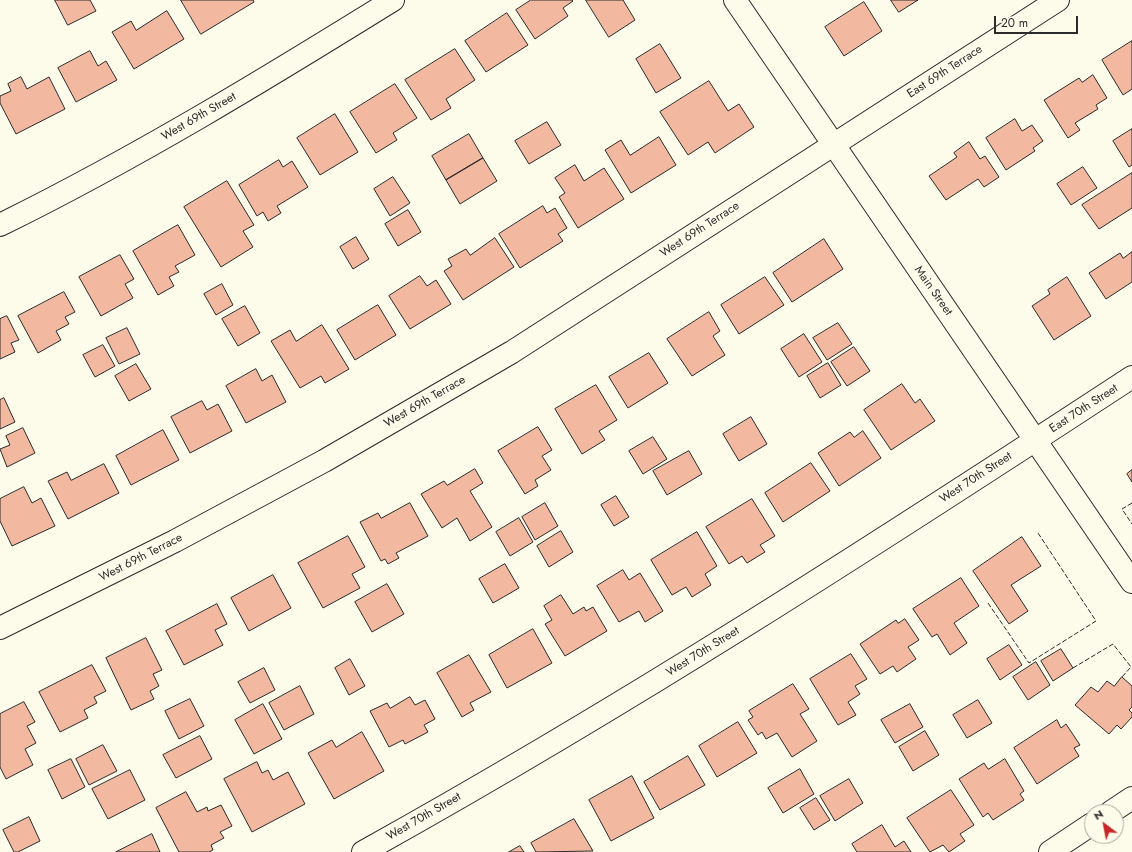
<!DOCTYPE html>
<html>
<head>
<meta charset="utf-8">
<style>
  body { margin:0 }
  #map { position:relative; width:1132px; height:852px; overflow:hidden; background:#fdfbea; font-family:Jost,sans-serif }
  canvas { display:block }
  .north { position:absolute; left:1084px; top:804px; width:40px; height:40px; box-sizing:border-box; background:#fdfbea; border:1px solid #a9a89e; border-radius:50%; rotate:328deg; font-size:11px; font-weight:700; line-height:16px; text-align:center; color:#2b2b2b }
  .north::after { content:''; display:block; margin:auto; width:14px; height:18px; background:#c62828; clip-path:polygon(50% 0,100% 100%,50% 72%,0 100%) }
  .scale { position:absolute; left:994px; top:16px; width:84px; height:18px; box-sizing:border-box; border:2px solid #2b2b2b; border-top:0; padding-left:5px; font-size:12px; line-height:14px; white-space:nowrap; color:#2b2b2b; -webkit-text-stroke:3px #fdfbea; paint-order:stroke }
</style>
</head>
<body>
<div id="map">
<canvas width="1132" height="852"></canvas>
<div class="north">N</div>
<div class="scale">20 m</div>
</div>
<script>
const context = document.querySelector('canvas').getContext('2d');
context.lineJoin = 'round';
function fillPath(path, color) { context.fillStyle = color; context.fill(path, 'evenodd'); }
function strokePath(path, color, width, dash) { context.strokeStyle = color; context.lineWidth = width; context.lineCap = dash ? 'butt' : 'round'; context.setLineDash(dash || []); context.stroke(path); }
function drawText(font, color, halo, rows, align = 'center') {
  context.font = font + ' Jost,sans-serif'; context.lineWidth = 3; context.setLineDash([]); context.textBaseline = 'middle'; context.strokeStyle = halo; context.fillStyle = color; for (const [text, x, y, turn = 0] of rows) {
    context.save(); context.translate(x, y); context.rotate((+turn || 0) * Math.PI / 180); context.textAlign = isNaN(turn) ? turn : align; if (halo) context.strokeText(text, 0, 0); context.fillText(text, 0, 0); context.restore();
  }
}
const building = new Path2D(`
  M 55,0 L 90,0 L 96,11 L 68,25 Z
  M 181,0 L 253,0 L 254,2 L 201,34 Z
  M 531,0 L 572,0 L 573,1 L 563,8 L 568,16 L 535,39 L 516,10 Z
  M 586,0 L 623,0 L 635,20 L 609,37 Z
  M 891,0 L 918,0 L 899,12 Z
  M 864,2 L 882,31 L 844,56 L 825,27 Z
  M 167,11 L 184,39 L 134,69 L 112,32 L 131,21 L 136,30 Z
  M 507,13 L 528,45 L 486,72 L 465,41 Z
  M 1132,41 L 1132,89 L 1123,95 L 1102,60 Z
  M 660,44 L 681,78 L 656,93 L 636,59 Z
  M 455,49 L 475,80 L 446,99 L 451,108 L 431,120 L 405,80 Z
  M 90,51 L 98,66 L 106,61 L 117,80 L 76,102 L 58,68 Z
  M 1093,75 L 1107,98 L 1096,105 L 1098,109 L 1075,123 L 1080,130 L 1068,138 L 1044,100 L 1079,78 L 1082,82 Z
  M 21,77 L 27,89 L 49,77 L 65,109 L 16,134 L 0,103 L 0,96 L 11,91 L 8,84 Z
  M 709,81 L 728,111 L 739,104 L 754,127 L 715,153 L 708,142 L 688,155 L 660,112 Z
  M 395,84 L 417,118 L 393,133 L 397,140 L 376,153 L 350,112 Z
  M 335,114 L 358,152 L 320,175 L 297,138 Z
  M 1015,119 L 1022,131 L 1032,125 L 1043,141 L 1033,148 L 1035,151 L 1006,170 L 986,138 Z
  M 547,122 L 561,145 L 529,164 L 515,141 Z
  M 1132,129 L 1132,165 L 1129,167 L 1113,141 Z
  M 469,134 L 483,158 L 446,180 L 432,156 Z
  M 659,137 L 676,165 L 631,193 L 605,150 L 621,140 L 630,155 Z
  M 969,142 L 980,159 L 985,156 L 999,177 L 984,187 L 978,179 L 946,200 L 929,176 L 957,157 L 954,153 Z
  M 483,158 L 497,181 L 460,204 L 446,180 Z
  M 279,160 L 283,167 L 292,161 L 308,187 L 277,206 L 281,213 L 268,221 L 263,212 L 257,216 L 239,185 Z
  M 575,165 L 584,181 L 604,168 L 624,199 L 578,228 L 559,197 L 565,193 L 555,178 Z
  M 1083,167 L 1097,188 L 1071,205 L 1057,184 Z
  M 1132,173 L 1132,208 L 1099,229 L 1082,205 Z
  M 393,177 L 410,203 L 390,216 L 374,189 Z
  M 227,181 L 254,225 L 243,231 L 253,247 L 221,267 L 184,207 Z
  M 543,206 L 547,213 L 555,208 L 567,228 L 558,234 L 563,241 L 520,268 L 499,234 Z
  M 408,210 L 421,232 L 398,246 L 385,224 Z
  M 178,225 L 195,255 L 175,266 L 179,272 L 169,277 L 174,286 L 158,295 L 133,251 Z
  M 356,237 L 369,259 L 353,269 L 340,247 Z
  M 495,238 L 514,267 L 463,300 L 444,271 L 452,266 L 448,259 L 466,249 L 470,255 Z
  M 824,239 L 843,269 L 792,302 L 773,273 Z
  M 1132,252 L 1132,282 L 1106,299 L 1089,273 L 1120,253 L 1123,258 Z
  M 120,255 L 134,279 L 125,284 L 133,298 L 101,316 L 79,277 Z
  M 420,276 L 427,286 L 436,280 L 451,304 L 410,329 L 389,296 Z
  M 765,277 L 784,305 L 739,334 L 721,305 Z
  M 1067,277 L 1091,316 L 1054,340 L 1032,306 L 1050,294 L 1048,290 Z
  M 222,284 L 233,305 L 216,315 L 204,294 Z
  M 64,292 L 75,312 L 65,317 L 69,324 L 56,331 L 61,340 L 38,353 L 18,316 Z
  M 378,305 L 396,335 L 355,360 L 337,330 Z
  M 245,306 L 260,333 L 238,346 L 222,319 Z
  M 709,312 L 720,331 L 713,336 L 725,355 L 692,376 L 667,339 Z
  M 7,316 L 19,340 L 11,343 L 15,352 L 0,359 L 0,319 Z
  M 838,323 L 852,344 L 827,360 L 813,338 Z
  M 322,325 L 349,369 L 325,383 L 321,376 L 300,388 L 271,341 L 290,330 L 296,341 Z
  M 127,328 L 140,354 L 119,364 L 106,338 Z
  M 804,334 L 822,362 L 799,377 L 781,349 Z
  M 103,345 L 115,366 L 95,377 L 83,355 Z
  M 854,347 L 870,371 L 847,386 L 831,362 Z
  M 649,353 L 668,383 L 628,408 L 609,377 Z
  M 828,363 L 841,385 L 820,398 L 807,376 Z
  M 136,364 L 151,389 L 129,401 L 115,376 Z
  M 256,369 L 262,381 L 272,375 L 286,402 L 246,423 L 226,386 Z
  M 902,384 L 915,403 L 920,399 L 935,421 L 891,450 L 864,410 Z
  M 596,385 L 617,420 L 599,431 L 605,440 L 582,454 L 555,409 Z
  M 4,398 L 15,422 L 0,429 L 0,400 Z
  M 202,401 L 207,410 L 218,404 L 232,431 L 190,453 L 171,417 Z
  M 751,417 L 767,444 L 739,461 L 723,434 Z
  M 538,427 L 552,450 L 542,456 L 551,470 L 535,480 L 538,486 L 525,494 L 498,451 Z
  M 23,428 L 35,453 L 7,467 L 0,449 L 10,445 L 6,436 Z
  M 163,430 L 179,460 L 131,485 L 116,456 Z
  M 863,431 L 881,458 L 839,486 L 818,453 L 850,432 L 854,437 Z
  M 653,437 L 667,459 L 643,474 L 629,451 Z
  M 689,451 L 702,474 L 667,495 L 653,471 Z
  M 811,463 L 830,491 L 783,522 L 765,493 Z
  M 104,464 L 119,493 L 68,519 L 48,481 L 67,472 L 71,480 Z
  M 475,469 L 483,483 L 470,491 L 492,527 L 470,541 L 457,518 L 442,528 L 421,494 L 444,481 L 447,485 Z
  M 1132,470 L 1132,482 L 1127,474 Z
  M 24,487 L 32,503 L 41,498 L 55,526 L 12,546 L 0,521 L 0,499 Z
  M 616,496 L 629,517 L 614,526 L 601,505 Z
  M 752,499 L 775,536 L 760,545 L 765,552 L 747,563 L 742,556 L 729,564 L 706,527 Z
  M 410,503 L 428,536 L 396,553 L 399,558 L 388,564 L 385,559 L 381,561 L 360,522 L 378,513 L 381,518 Z
  M 545,503 L 558,526 L 535,540 L 522,517 Z
  M 519,518 L 533,542 L 510,556 L 496,532 Z
  M 561,531 L 573,552 L 549,567 L 537,546 Z
  M 697,532 L 717,566 L 705,574 L 711,585 L 692,597 L 686,587 L 672,595 L 651,560 Z
  M 348,536 L 365,567 L 352,574 L 360,588 L 323,608 L 298,563 Z
  M 1022,537 L 1041,566 L 1011,585 L 1028,611 L 1009,624 L 973,571 Z
  M 505,564 L 519,588 L 493,603 L 479,579 Z
  M 623,570 L 629,580 L 640,573 L 663,611 L 645,622 L 639,611 L 619,622 L 597,586 Z
  M 273,575 L 291,608 L 249,631 L 231,598 Z
  M 961,578 L 979,606 L 954,623 L 967,643 L 950,655 L 937,634 L 932,637 L 913,609 Z
  M 387,584 L 404,614 L 372,632 L 355,602 Z
  M 561,595 L 573,614 L 584,607 L 586,611 L 593,607 L 607,631 L 565,656 L 545,624 L 552,620 L 544,606 Z
  M 217,604 L 227,624 L 215,630 L 223,645 L 184,665 L 166,631 Z
  M 905,619 L 919,640 L 908,647 L 916,659 L 897,672 L 893,666 L 880,674 L 860,644 L 896,620 L 898,623 Z
  M 533,629 L 552,663 L 507,688 L 489,655 Z
  M 146,638 L 162,670 L 153,674 L 159,686 L 150,691 L 154,699 L 131,710 L 106,658 Z
  M 1009,645 L 1022,665 L 1000,680 L 987,659 Z
  M 1061,649 L 1073,668 L 1053,681 L 1041,661 Z
  M 851,654 L 867,679 L 855,686 L 860,694 L 848,702 L 856,715 L 838,725 L 810,679 Z
  M 469,655 L 491,692 L 470,703 L 474,710 L 462,717 L 437,673 Z
  M 350,659 L 365,686 L 349,695 L 335,668 Z
  M 1036,662 L 1050,685 L 1028,700 L 1013,677 Z
  M 92,665 L 106,691 L 94,697 L 97,703 L 84,710 L 88,718 L 60,732 L 39,692 Z
  M 264,668 L 275,690 L 250,703 L 238,682 Z
  M 1122,677 L 1132,686 L 1132,707 L 1129,710 L 1132,713 L 1132,717 L 1121,729 L 1117,725 L 1109,734 L 1075,705 L 1091,687 L 1098,692 L 1107,681 L 1114,686 Z
  M 793,684 L 809,709 L 800,714 L 817,741 L 792,757 L 777,733 L 766,739 L 762,732 L 758,735 L 748,720 L 753,717 L 749,711 Z
  M 300,686 L 314,714 L 284,730 L 269,703 Z
  M 410,697 L 415,705 L 425,700 L 435,719 L 424,725 L 428,732 L 405,744 L 403,740 L 389,747 L 370,711 L 387,703 L 390,708 Z
  M 190,699 L 204,726 L 179,739 L 165,711 Z
  M 978,700 L 992,723 L 967,738 L 953,715 Z
  M 24,702 L 35,722 L 27,726 L 36,743 L 25,749 L 33,765 L 6,779 L 0,767 L 0,714 Z
  M 263,704 L 282,739 L 254,754 L 235,720 Z
  M 910,704 L 923,727 L 895,743 L 881,720 Z
  M 1057,720 L 1061,728 L 1066,724 L 1080,745 L 1074,748 L 1079,756 L 1037,784 L 1014,748 Z
  M 738,722 L 757,753 L 717,777 L 699,746 Z
  M 925,731 L 939,755 L 913,771 L 899,747 Z
  M 362,732 L 384,771 L 334,799 L 308,753 L 332,740 L 336,747 Z
  M 200,736 L 212,759 L 176,778 L 163,755 Z
  M 103,745 L 117,771 L 89,785 L 76,759 Z
  M 688,756 L 705,785 L 660,810 L 644,782 Z
  M 71,759 L 85,787 L 62,799 L 48,770 Z
  M 1005,759 L 1024,791 L 1020,794 L 1024,800 L 993,820 L 988,813 L 983,817 L 959,779 L 984,763 L 988,769 Z
  M 257,762 L 262,773 L 268,770 L 273,780 L 288,772 L 305,804 L 252,832 L 224,779 Z
  M 800,769 L 814,794 L 783,813 L 768,788 Z
  M 130,770 L 145,800 L 108,819 L 92,789 Z
  M 632,776 L 654,818 L 611,841 L 589,800 Z
  M 849,779 L 863,803 L 835,821 L 820,796 Z
  M 951,790 L 974,825 L 960,834 L 965,841 L 949,852 L 943,845 L 930,852 L 907,818 Z
  M 186,792 L 197,812 L 207,807 L 208,811 L 221,805 L 232,826 L 220,832 L 224,838 L 211,845 L 213,850 L 209,852 L 179,852 L 156,808 Z
  M 816,798 L 830,820 L 814,830 L 800,808 Z
  M 29,817 L 40,841 L 18,852 L 14,852 L 3,830 Z
  M 574,819 L 593,851 L 536,852 L 531,843 Z
  M 882,825 L 895,847 L 904,841 L 911,852 L 857,852 L 852,844 Z
  M 152,834 L 160,852 L 116,852 Z
  M 520,846 L 524,852 L 509,852 Z`);
fillPath(building, '#f2b8a0');
strokePath(building, '#2b2b2b', 1);
const minor = new Path2D(`
  M 735,0 L 1132,582
  M 0,225 C 136,158 264,80 393,0
  M 0,628 L 175,541 L 324,461 L 512,352 L 1058,0
  M 1111,812 L 1132,798
  M 363,852 C 626,706 880,542 1132,377
  M 1050,852 L 1092,824`);
strokePath(minor, '#2b2b2b', 24);
strokePath(minor, '#fdfbea', 22);
strokePath(new Path2D(`
  M 1132,503 L 1122,509 L 1132,524
  M 988,603 L 1029,663 L 1096,621 L 1038,533
  M 1073,668 L 1113,644 L 1131,667 L 1122,677`), '#2b2b2b', 1, [5, 2]);
drawText('12px', '#2b2b2b', '#fdfbea', [
  ["East 69th Terrace",945,72,-33],
  ["West 69th Street",199,117,-30],
  ["West 69th Terrace",700,230,-33],
  ["Main Street",933,291,55],
  ["West 69th Terrace",425,402,-30],
  ["East 70th Street",1084,409,-33],
  ["West 70th Street",976,478,-33],
  ["West 69th Terrace",141,558,-27],
  ["West 70th Street",703,652,-32],
  ["West 70th Street",424,817,-30]
]);
</script>
</body>
</html>
